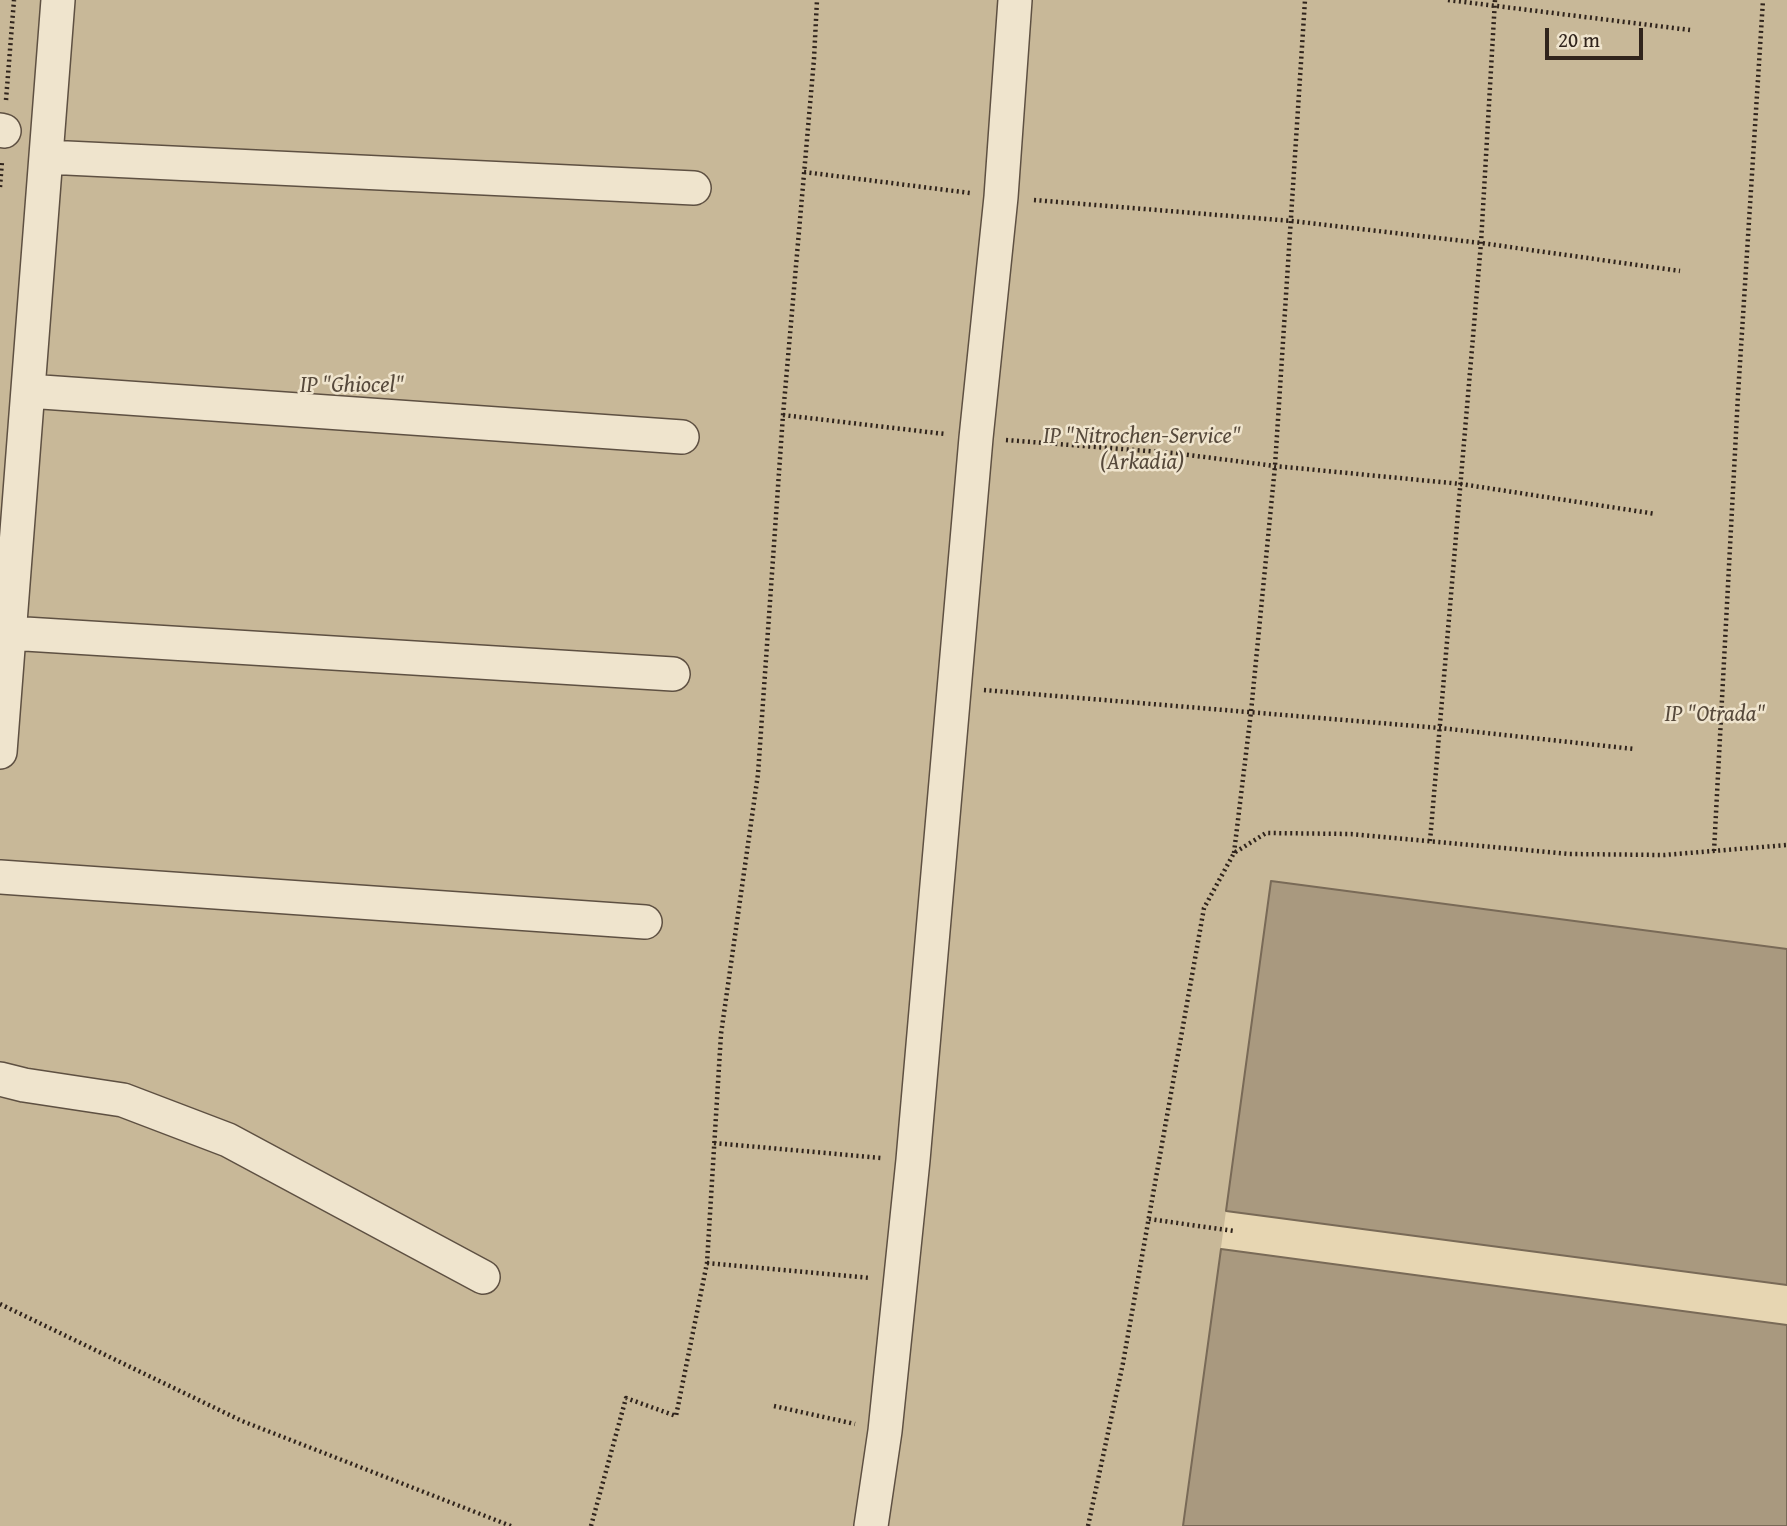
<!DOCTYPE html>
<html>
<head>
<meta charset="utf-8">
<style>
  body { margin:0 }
  #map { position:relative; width:1787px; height:1526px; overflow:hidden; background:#e7d6b2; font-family:"Gentium Book Plus",serif }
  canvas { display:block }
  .scale { position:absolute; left:1545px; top:28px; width:98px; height:32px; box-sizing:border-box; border:4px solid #30241c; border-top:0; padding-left:9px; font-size:21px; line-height:24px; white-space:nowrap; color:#30241c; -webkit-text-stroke:5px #efe4cd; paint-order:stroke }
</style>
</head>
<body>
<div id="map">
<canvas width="1787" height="1526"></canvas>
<div class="scale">20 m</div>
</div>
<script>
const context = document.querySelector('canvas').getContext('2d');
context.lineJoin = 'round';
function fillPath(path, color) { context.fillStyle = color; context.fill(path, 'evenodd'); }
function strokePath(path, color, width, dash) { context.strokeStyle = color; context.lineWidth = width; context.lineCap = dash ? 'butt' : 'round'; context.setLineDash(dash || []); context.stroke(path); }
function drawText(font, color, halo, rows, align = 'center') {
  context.font = font + ' "Gentium Book Plus",serif'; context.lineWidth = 5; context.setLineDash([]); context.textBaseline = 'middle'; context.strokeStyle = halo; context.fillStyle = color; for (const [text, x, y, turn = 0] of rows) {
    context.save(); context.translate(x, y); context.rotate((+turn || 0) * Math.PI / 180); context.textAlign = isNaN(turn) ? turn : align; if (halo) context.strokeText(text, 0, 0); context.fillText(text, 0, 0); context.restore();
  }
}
fillPath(new Path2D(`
  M 0,0 L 1787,0 L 1787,949 L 1271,881 L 1183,1526 L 0,1526 Z`), '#c8b898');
const water = new Path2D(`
  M 1271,881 L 1787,949 L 1787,1285 L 1226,1211 Z
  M 1221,1249 L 1787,1325 L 1787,1526 L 1183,1526 Z`);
fillPath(water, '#a9997f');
strokePath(water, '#796a57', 2);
const minor = new Path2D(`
  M 0,130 L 4,131
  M 46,157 L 694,188
  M 28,391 L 682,437
  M 9,633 L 673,674
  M 0,752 L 58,0
  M 0,877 L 645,922
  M 0,1079 L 24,1085 L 123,1100 L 228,1140 L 483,1277
  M 871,1526 L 885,1431 L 913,1160 L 976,438 L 1001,197 L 1015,0`);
strokePath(minor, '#5e5042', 36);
strokePath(new Path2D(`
  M 1448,0 L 1690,30
  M 6,100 L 14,0
  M 804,172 L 970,193
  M 0,187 L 2,161
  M 1034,200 L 1292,221 L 1481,243 L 1680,271
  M 783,415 L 945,434
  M 1006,440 L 1173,453 L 1275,466 L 1461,484 L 1656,514
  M 984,690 L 1440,728 L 1634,749
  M 1430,841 L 1481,243 L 1495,0
  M 1714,851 L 1738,395 L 1763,0
  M 1234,853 L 1251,712 L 1275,466 L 1305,0
  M 714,1143 L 881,1158
  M 1149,1219 L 1234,1231
  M 707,1263 L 870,1278
  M 0,1304 L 242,1421 L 511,1526
  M 774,1406 L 855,1424
  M 591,1526 L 626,1398 L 676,1416 L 707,1263 L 721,1034 L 758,774 L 783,415 L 814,59 L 817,0
  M 1088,1526 L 1123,1363 L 1204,908 L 1234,853 L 1266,833 L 1351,834 L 1569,854 L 1664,855 L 1787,845`), '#30241c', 4.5, [2, 3.5]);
strokePath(minor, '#efe4cd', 33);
drawText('italic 23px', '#56493b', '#efe4cd', [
  ["IP \"Ghiocel\"",352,386],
  ["IP \"Nitrochen-Service\"",1142,437],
  ["(Arkadia)",1142,463],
  ["IP \"Otrada\"",1715,715]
]);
</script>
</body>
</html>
